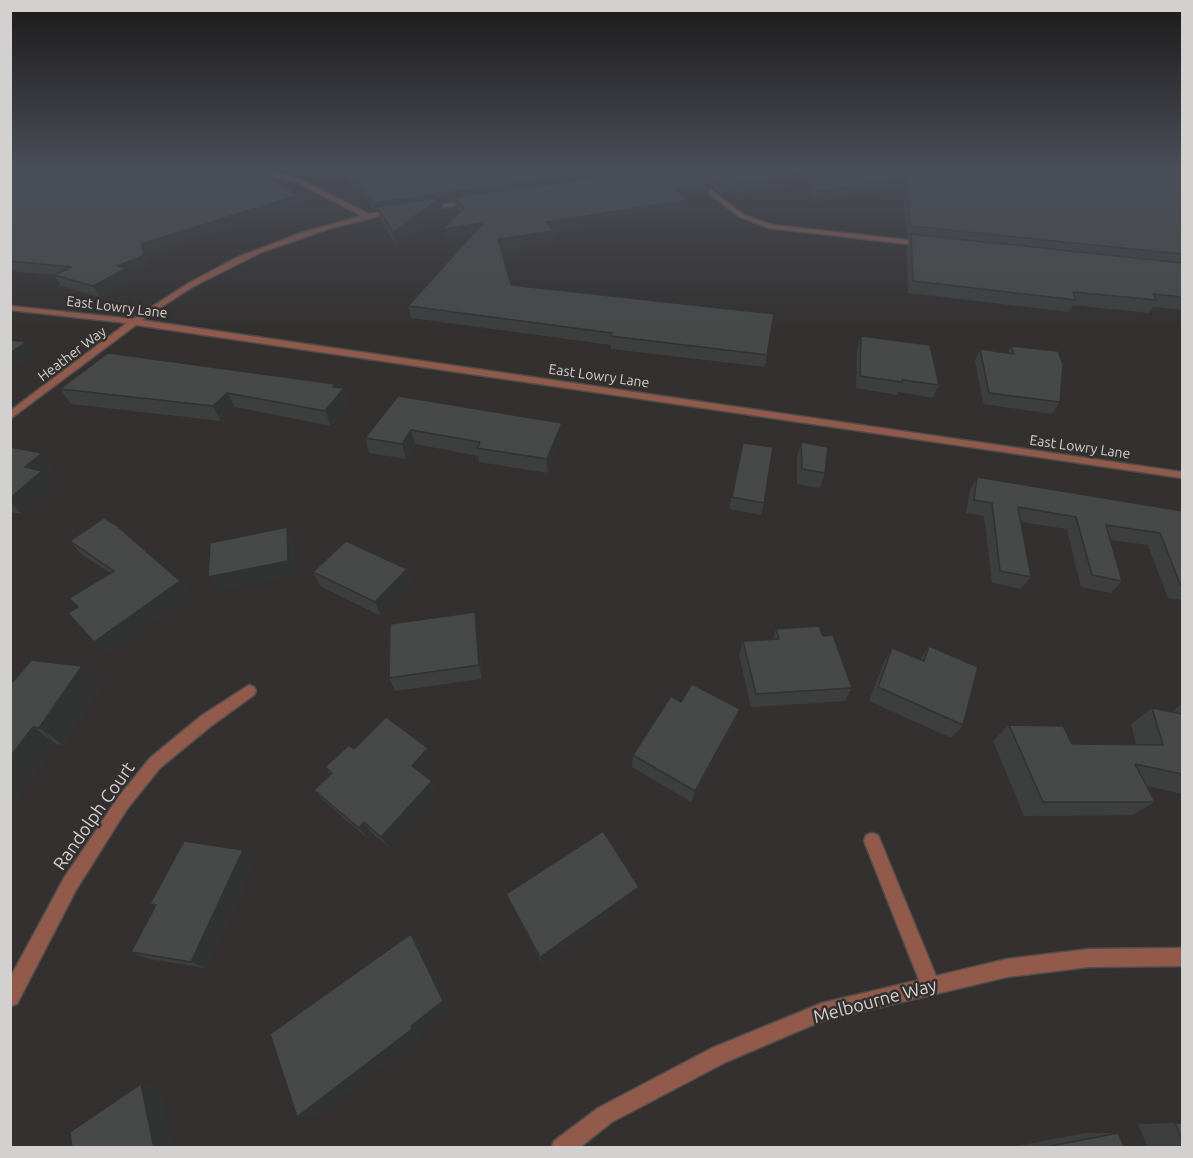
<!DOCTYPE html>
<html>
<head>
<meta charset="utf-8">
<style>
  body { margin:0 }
  #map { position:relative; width:1193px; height:1158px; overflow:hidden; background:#33302f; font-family:Ubuntu,sans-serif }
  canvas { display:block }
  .frame { position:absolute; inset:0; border:12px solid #d3d1d0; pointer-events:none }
</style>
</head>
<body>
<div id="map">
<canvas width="1193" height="1158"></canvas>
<div class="frame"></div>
</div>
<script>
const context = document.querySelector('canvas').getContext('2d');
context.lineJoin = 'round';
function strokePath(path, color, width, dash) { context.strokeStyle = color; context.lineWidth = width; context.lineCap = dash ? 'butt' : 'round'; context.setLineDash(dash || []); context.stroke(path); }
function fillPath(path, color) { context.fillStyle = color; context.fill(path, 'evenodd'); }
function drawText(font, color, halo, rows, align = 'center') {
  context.font = font + ' Ubuntu,sans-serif'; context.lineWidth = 5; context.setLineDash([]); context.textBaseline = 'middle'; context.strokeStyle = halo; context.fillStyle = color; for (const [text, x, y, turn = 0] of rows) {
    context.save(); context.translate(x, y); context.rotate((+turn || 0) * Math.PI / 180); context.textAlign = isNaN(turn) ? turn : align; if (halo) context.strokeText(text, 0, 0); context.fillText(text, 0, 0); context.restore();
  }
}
const minor = new Path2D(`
  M 252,170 L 270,171 L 302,180 L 369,214 L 392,210 L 395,212 L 328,229 L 262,252 L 194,286 L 141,320 L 1182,472 L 1182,478 L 136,325 L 10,419 L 10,411 L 127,323 L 10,310 L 10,306 L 133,319 L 189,283 L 236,258 L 301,233 L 362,216 L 298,183 Z
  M 696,179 L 744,215 L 772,225 L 925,242 L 928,244 L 925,246 L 769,228 L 740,217 L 694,182 Z
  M 470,200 L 472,201 L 472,203 L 427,210 L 424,208 Z
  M 249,685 L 254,687 L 256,691 L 254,695 L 211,726 L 160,768 L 127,809 L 76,890 L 17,1004 L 10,1006 L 10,978 L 64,878 L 117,799 L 150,758 L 201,716 Z
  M 872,833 L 878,835 L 936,976 L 1007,959 L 1089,949 L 1182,948 L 1182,966 L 1089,967 L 1007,977 L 822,1021 L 726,1062 L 612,1122 L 579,1148 L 551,1148 L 554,1141 L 598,1108 L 712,1048 L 822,1003 L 919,980 L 864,841 L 866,835 Z`);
strokePath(minor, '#504d4c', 3);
fillPath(minor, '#915a4b');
fillPath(new Path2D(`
  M 10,170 L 258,170 L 298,195 L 301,205 L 146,254 L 149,266 L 130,274 L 133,279 L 100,297 L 61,286 L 54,275 L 10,271 L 10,181 L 20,175 L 10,175 Z
  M 343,170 L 691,170 L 696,174 L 696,170 L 794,170 L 788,186 L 743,193 L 740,191 L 721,194 L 710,185 L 708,195 L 685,198 L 685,211 L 554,233 L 554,242 L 501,251 L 511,285 L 767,355 L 765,367 L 611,349 L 611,345 L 411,318 L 408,306 L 471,237 L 445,241 L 460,213 L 456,208 L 455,201 L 442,202 L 443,210 L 396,246 L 380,219 L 378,212 L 375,212 L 360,188 L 354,189 Z
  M 807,170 L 1182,170 L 1182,310 L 1153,307 L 1149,313 L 1073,305 L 1069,312 L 908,293 L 907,246 L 910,238 L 907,237 L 903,189 L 814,202 L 806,175 Z
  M 861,336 L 939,385 L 933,398 L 898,392 L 897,395 L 856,388 L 857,349 Z
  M 1011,346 L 1060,402 L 1052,414 L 983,404 L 975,360 L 980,349 L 1007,353 Z
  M 335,384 L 336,387 L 344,388 L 349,403 L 331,426 L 235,407 L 221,421 L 71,404 L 60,389 Z
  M 398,396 L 562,437 L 548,473 L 479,462 L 478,456 L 415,444 L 406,459 L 369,453 L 365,438 Z
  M 801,442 L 825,473 L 820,488 L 797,484 L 797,457 Z
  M 743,443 L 764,503 L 761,515 L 729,509 Z
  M 10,447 L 54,468 L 46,475 L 55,486 L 22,514 L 10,512 Z
  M 977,477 L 1182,511 L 1182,600 L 1168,598 L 1148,545 L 1110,540 L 1122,581 L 1111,593 L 1081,587 L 1067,529 L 1021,522 L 1031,577 L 1021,589 L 992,583 L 984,516 L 966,513 L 970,490 Z
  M 70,541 L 180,581 L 190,594 L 107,654 L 94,642 L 78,607 L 110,573 L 81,554 Z
  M 407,569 L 412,583 L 381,616 L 320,586 L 313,572 Z
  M 475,612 L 478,626 L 482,679 L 395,691 L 389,678 Z
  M 776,629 L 823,636 L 852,688 L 845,701 L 751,707 L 739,655 L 743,641 L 772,640 Z
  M 929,646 L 963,725 L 951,738 L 869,701 L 884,662 L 892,648 L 920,660 Z
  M 82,666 L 103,684 L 63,745 L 57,744 L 10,808 L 10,685 Z
  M 681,702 L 736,722 L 691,802 L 632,767 L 633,755 Z
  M 1182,704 L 1182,794 L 1147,786 L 1155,802 L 1132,815 L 1024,816 L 993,741 L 1009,725 L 1072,744 L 1136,744 L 1131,724 L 1152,708 L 1171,712 Z
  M 428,748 L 433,761 L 422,773 L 432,781 L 437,792 L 388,847 L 372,833 L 367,838 L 324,801 L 314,790 L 330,774 L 325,767 L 354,749 Z
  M 256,860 L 206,968 L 149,959 L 131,952 L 156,907 L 150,904 Z
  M 639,887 L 637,896 L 542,964 L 510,902 L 506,894 Z
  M 1182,1123 L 1182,1148 L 1148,1148 L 1138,1124 Z
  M 1084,1133 L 1118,1133 L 1125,1148 L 1007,1148 Z`), '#3c3f3e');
fillPath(new Path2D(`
  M 611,170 L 669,170 L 454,197 L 455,201 L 442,202 L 443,210 L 396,246 L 393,232 L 377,207 L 378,212 L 375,212 L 373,203 Z
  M 794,170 L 788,186 L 743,193 L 744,184 Z
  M 907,178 L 903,189 L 814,202 L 817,191 Z
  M 358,179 L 360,188 L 354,189 L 352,181 Z
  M 742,183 L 740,191 L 721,194 L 722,185 Z
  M 710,184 L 708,195 L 673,200 L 674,189 Z
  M 298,195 L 301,205 L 146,254 L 149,266 L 130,274 L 133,279 L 100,297 L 93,286 L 118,266 L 141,244 Z
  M 687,200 L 685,211 L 554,233 L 554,242 L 499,251 L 498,239 L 547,222 Z
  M 483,223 L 484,235 L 445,241 L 443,229 Z
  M 27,342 L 36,355 L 10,373 L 10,353 Z
  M 335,384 L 339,395 L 344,388 L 349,403 L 331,426 L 325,411 L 333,387 Z
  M 227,393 L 235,407 L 221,421 L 213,406 Z
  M 562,423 L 562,437 L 548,473 L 547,459 Z
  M 411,430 L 415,444 L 406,459 L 402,444 Z
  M 42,453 L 54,468 L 46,475 L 55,486 L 22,514 L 10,502 L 10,498 L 25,467 Z
  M 287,527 L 294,542 L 296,576 L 218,592 L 208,577 Z
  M 407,569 L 412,583 L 381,616 L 375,602 Z
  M 180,581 L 190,594 L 107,654 L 94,642 Z
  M 475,612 L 478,626 L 482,679 L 479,665 Z
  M 82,666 L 103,684 L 63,745 L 39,728 Z
  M 740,709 L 736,722 L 691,802 L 695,791 Z
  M 33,727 L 57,744 L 10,808 L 10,757 Z
  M 428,748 L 433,761 L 418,777 L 412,766 Z
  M 432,781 L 437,792 L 388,847 L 381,837 Z
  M 10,809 L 18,814 L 10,825 Z
  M 364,822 L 372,833 L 367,838 L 359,828 Z
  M 243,850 L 256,860 L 206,968 L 191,962 Z
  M 639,887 L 637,896 L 542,964 L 540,957 Z
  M 411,934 L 421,945 L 452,1009 L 422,1032 L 423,1035 L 316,1118 L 297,1117 L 411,1026 Z
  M 141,1084 L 160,1086 L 174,1148 L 154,1148 Z`), '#313332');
const building = new Path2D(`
  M 30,170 L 258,170 L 298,195 L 141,244 L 144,255 L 118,266 L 127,268 L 93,286 L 54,275 L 71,267 L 10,261 L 10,181 Z
  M 346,170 L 611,170 L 373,203 L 358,179 L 352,181 Z
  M 653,170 L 691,170 L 710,184 L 674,189 L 687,200 L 547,222 L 554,231 L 498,239 L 511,285 L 774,314 L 767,355 L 611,336 L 612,333 L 408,306 L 483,223 L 443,229 L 464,208 L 454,197 Z
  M 702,170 L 792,170 L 790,178 L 744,184 L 742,183 L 722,185 Z
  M 810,170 L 1182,170 L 1182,254 L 910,226 L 907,178 L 817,191 Z
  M 441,197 L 393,232 L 377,207 Z
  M 911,234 L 1182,263 L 1182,297 L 1153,294 L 1157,300 L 1073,292 L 1076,300 L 913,281 Z
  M 861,336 L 930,345 L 939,385 L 902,380 L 902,382 L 860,376 Z
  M 10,340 L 27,342 L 10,353 Z
  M 1011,346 L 1058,351 L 1063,365 L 1060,402 L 989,393 L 980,349 L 1014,354 Z
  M 108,353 L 335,384 L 333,387 L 344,388 L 325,411 L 227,393 L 213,406 L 60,389 Z
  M 398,396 L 562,423 L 547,459 L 477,448 L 480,442 L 411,430 L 402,444 L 365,438 Z
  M 801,442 L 828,447 L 825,473 L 802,469 Z
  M 743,443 L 773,447 L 764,503 L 732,497 Z
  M 10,447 L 42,453 L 25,467 L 42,471 L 10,498 Z
  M 977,477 L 1182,511 L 1182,586 L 1181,586 L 1160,533 L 1106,525 L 1122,581 L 1092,575 L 1076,517 L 1018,507 L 1031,577 L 1000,571 L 992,503 L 974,500 Z
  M 104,518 L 116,525 L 180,581 L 94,642 L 68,613 L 78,607 L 69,598 L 114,571 L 70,541 Z
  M 287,527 L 288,561 L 208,577 L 210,543 Z
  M 346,541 L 407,569 L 375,602 L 313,572 Z
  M 475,612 L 479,665 L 389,678 L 390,624 Z
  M 819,626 L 823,636 L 833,635 L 852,688 L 756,694 L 743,641 L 779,639 L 776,629 Z
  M 929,646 L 978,667 L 963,725 L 878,687 L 892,648 L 924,661 Z
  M 31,660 L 82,666 L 39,728 L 33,727 L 10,757 L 10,685 Z
  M 692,684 L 740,709 L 695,791 L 633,755 L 671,696 L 681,702 Z
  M 1152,708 L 1182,714 L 1182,774 L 1135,764 L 1155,802 L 1043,802 L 1009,725 L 1063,726 L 1072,744 L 1163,745 Z
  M 386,717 L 428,748 L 412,766 L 432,781 L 381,837 L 364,822 L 359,828 L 314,790 L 332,773 L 325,767 L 349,745 L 354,749 Z
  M 603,831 L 639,887 L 540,957 L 506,894 Z
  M 184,841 L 243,850 L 191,962 L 131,952 L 156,905 L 150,904 Z
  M 411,934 L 443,1001 L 411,1026 L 412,1029 L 297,1117 L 270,1034 Z
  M 141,1084 L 154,1148 L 72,1148 L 70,1132 Z
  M 1175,1123 L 1182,1123 L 1182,1140 Z
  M 1118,1133 L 1125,1148 L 1041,1148 Z`);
fillPath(building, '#464948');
strokePath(building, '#313332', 1.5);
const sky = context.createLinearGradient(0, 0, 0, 332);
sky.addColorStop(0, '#1c1a1a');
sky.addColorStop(0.51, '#4a4e58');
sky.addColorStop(1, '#4a4e5800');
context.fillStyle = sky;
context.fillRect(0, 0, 1193, 332);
drawText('14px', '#d3d1d0', '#33302f', [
  ["East Lowry Lane",117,307,7],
  ["Heather Way",72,354,-37],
  ["East Lowry Lane",599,376,8],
  ["East Lowry Lane",1080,447,8]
]);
drawText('18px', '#d3d1d0', '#33302f', [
  ["Randolph Court",94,816,-55],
  ["Melbourne Way",875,1001,-15]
]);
</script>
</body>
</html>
